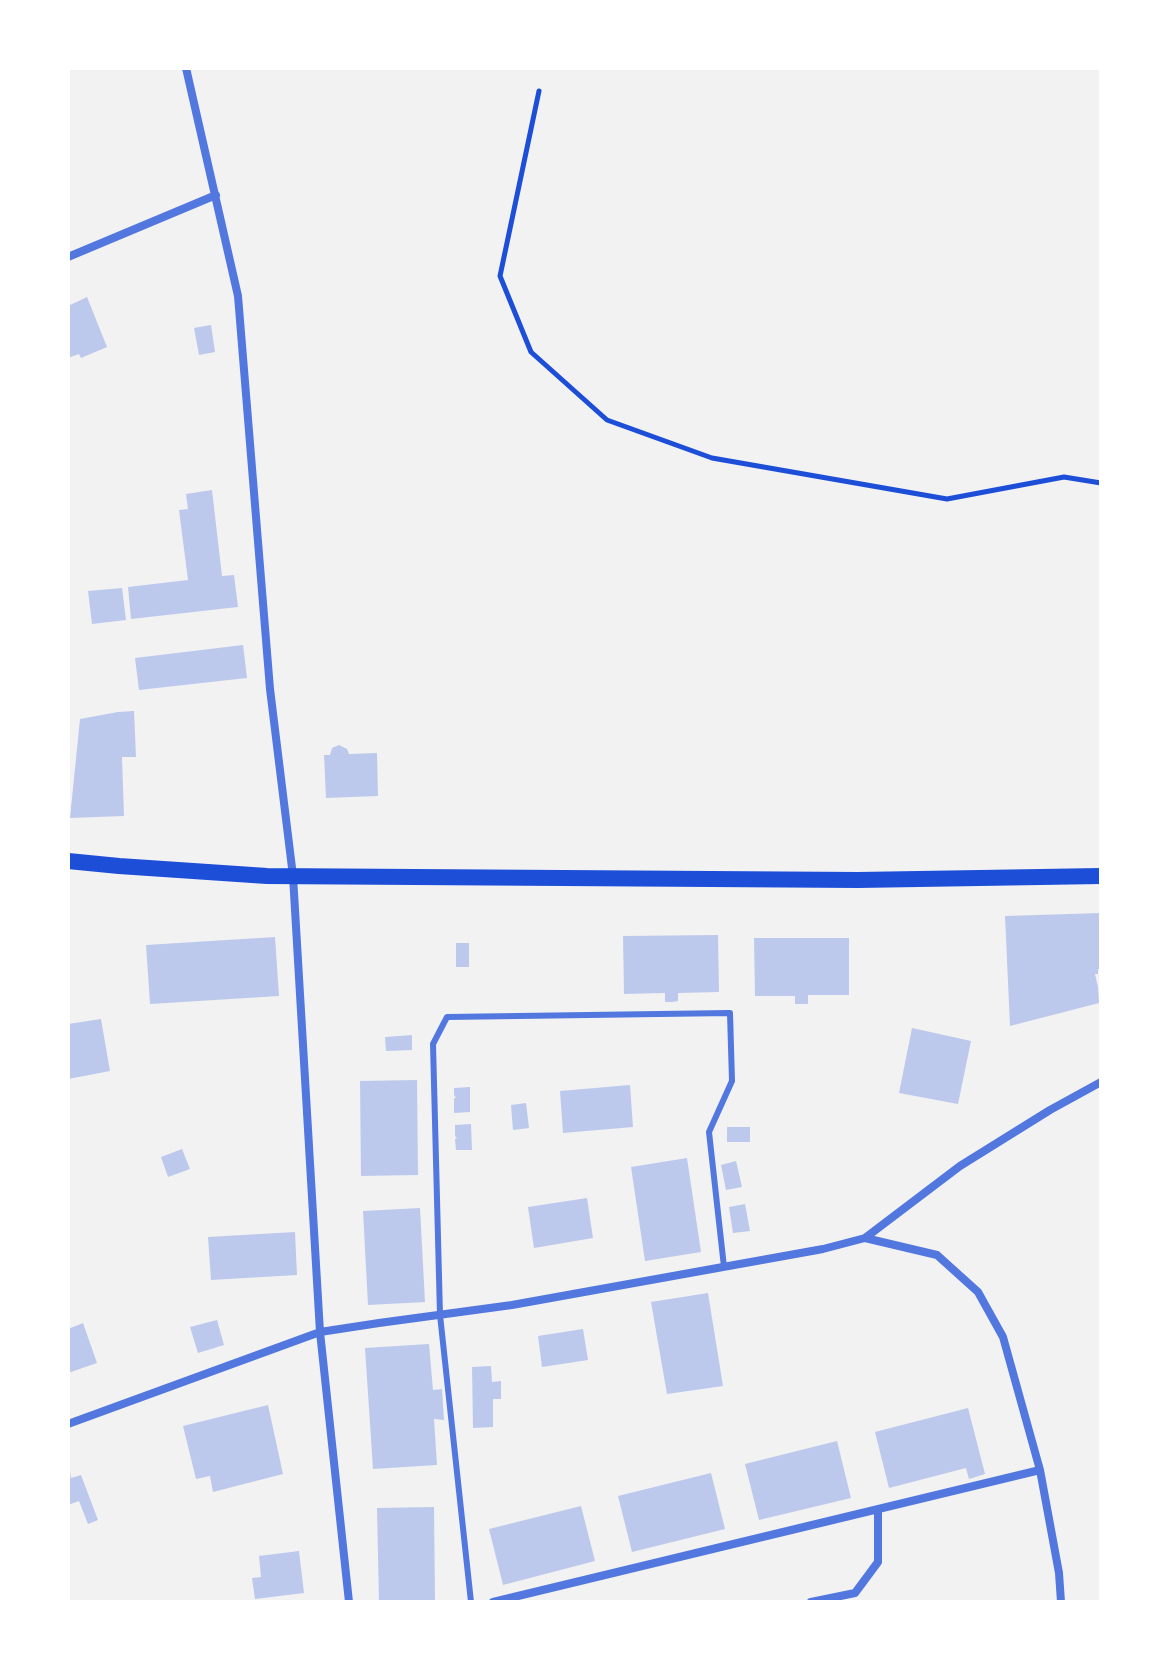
<!DOCTYPE html>
<html>
<head>
<meta charset="utf-8">
<style>
  body { margin:0 }
  #map { position:relative; width:1169px; height:1670px; overflow:hidden; background:#f2f2f2; font-family:Inter,sans-serif }
  canvas { display:block }
  .frame { position:absolute; inset:0; border:70px solid #fff; pointer-events:none }
</style>
</head>
<body>
<div id="map">
<canvas width="1169" height="1670"></canvas>
<div class="frame"></div>
</div>
<script>
const context = document.querySelector('canvas').getContext('2d');
context.lineJoin = 'round';
function fillPath(path, color) { context.fillStyle = color; context.fill(path, 'evenodd'); }
function strokePath(path, color, width, dash) { context.strokeStyle = color; context.lineWidth = width; context.lineCap = dash ? 'butt' : 'round'; context.setLineDash(dash || []); context.stroke(path); }
fillPath(new Path2D(`
  M 87,297 L 107,347 L 81,358 L 79,354 L 68,358 L 68,306 Z
  M 211,325 L 215,352 L 199,355 L 194,328 Z
  M 212,490 L 222,576 L 234,575 L 238,607 L 131,619 L 128,587 L 188,580 L 179,510 L 188,509 L 186,494 Z
  M 122,588 L 126,620 L 92,624 L 88,591 Z
  M 243,645 L 247,678 L 139,690 L 135,658 Z
  M 134,711 L 136,757 L 122,757 L 124,816 L 70,818 L 80,719 L 118,712 Z
  M 339,745 L 347,749 L 349,754 L 377,753 L 378,796 L 326,798 L 324,755 L 330,755 L 332,748 Z
  M 1101,913 L 1101,969 L 1098,969 L 1098,974 L 1095,974 L 1098,987 L 1099,1003 L 1010,1026 L 1005,916 Z
  M 718,935 L 719,992 L 678,993 L 678,1001 L 672,1002 L 665,1002 L 665,993 L 624,994 L 623,936 Z
  M 275,937 L 279,996 L 150,1004 L 146,945 Z
  M 754,938 L 849,938 L 849,995 L 808,995 L 808,1004 L 795,1004 L 795,996 L 755,996 Z
  M 456,943 L 469,943 L 469,967 L 456,967 Z
  M 101,1019 L 110,1071 L 68,1079 L 68,1024 Z
  M 912,1028 L 971,1041 L 958,1104 L 899,1093 Z
  M 412,1035 L 412,1050 L 386,1051 L 385,1037 Z
  M 417,1080 L 418,1175 L 361,1176 L 360,1081 Z
  M 630,1085 L 633,1127 L 563,1133 L 560,1091 Z
  M 470,1087 L 470,1112 L 454,1113 L 454,1098 L 456,1098 L 454,1095 L 454,1088 Z
  M 526,1103 L 529,1128 L 513,1130 L 511,1105 Z
  M 471,1124 L 472,1150 L 456,1150 L 455,1139 L 457,1138 L 455,1136 L 455,1125 Z
  M 727,1127 L 750,1127 L 750,1142 L 727,1142 Z
  M 182,1149 L 190,1169 L 168,1177 L 161,1157 Z
  M 687,1158 L 701,1252 L 645,1261 L 631,1167 Z
  M 736,1161 L 742,1187 L 726,1190 L 721,1165 Z
  M 587,1198 L 593,1238 L 534,1248 L 528,1207 Z
  M 745,1204 L 750,1231 L 733,1233 L 729,1207 Z
  M 420,1208 L 425,1302 L 368,1305 L 363,1211 Z
  M 295,1232 L 297,1275 L 211,1280 L 208,1237 Z
  M 708,1293 L 723,1386 L 667,1394 L 651,1302 Z
  M 217,1320 L 224,1345 L 198,1353 L 190,1327 Z
  M 83,1323 L 97,1363 L 68,1373 L 68,1329 Z
  M 583,1329 L 588,1360 L 542,1367 L 538,1336 Z
  M 429,1344 L 433,1390 L 442,1389 L 444,1420 L 434,1419 L 437,1465 L 373,1469 L 365,1348 Z
  M 491,1366 L 492,1382 L 501,1381 L 501,1399 L 493,1399 L 493,1427 L 473,1428 L 472,1367 Z
  M 268,1405 L 283,1474 L 213,1492 L 210,1476 L 196,1479 L 183,1426 Z
  M 968,1408 L 985,1474 L 969,1479 L 966,1468 L 889,1488 L 875,1432 Z
  M 837,1441 L 851,1498 L 759,1520 L 745,1464 Z
  M 68,1472 L 70,1472 L 71,1478 L 81,1475 L 98,1520 L 88,1524 L 79,1501 L 68,1505 Z
  M 711,1473 L 725,1529 L 632,1552 L 618,1496 Z
  M 581,1506 L 595,1561 L 503,1585 L 489,1529 Z
  M 434,1507 L 435,1601 L 379,1602 L 377,1508 Z
  M 299,1551 L 304,1593 L 255,1599 L 252,1578 L 261,1577 L 259,1556 Z`), '#bdc9ec');
strokePath(new Path2D(`
  M 539,91 L 500,276 L 531,352 L 607,420 L 712,458 L 947,499 L 1064,477 L 1101,483`), '#1d4ed8', 5);
strokePath(new Path2D(`
  M 471,1602 L 440,1315 L 433,1044 L 447,1017 L 730,1013 L 732,1081 L 709,1132 L 724,1267`), '#5277de', 6);
strokePath(new Path2D(`
  M 186,68 L 238,296 L 270,689 L 293,876 L 320,1332 L 349,1602
  M 68,257 L 216,195
  M 865,1238 L 937,1255 L 978,1292 L 1003,1337 L 1040,1470 L 1059,1573 L 1061,1602
  M 68,1424 L 320,1332 L 379,1323 L 512,1305 L 823,1249 L 865,1238 L 960,1166 L 1050,1110 L 1101,1082
  M 493,1602 L 1040,1470
  M 811,1602 L 855,1593 L 878,1562 L 878,1509`), '#5277de', 8);
strokePath(new Path2D(`
  M 68,861 L 119,866 L 267,876 L 858,880 L 1101,876`), '#1d4ed8', 16);
</script>
</body>
</html>
